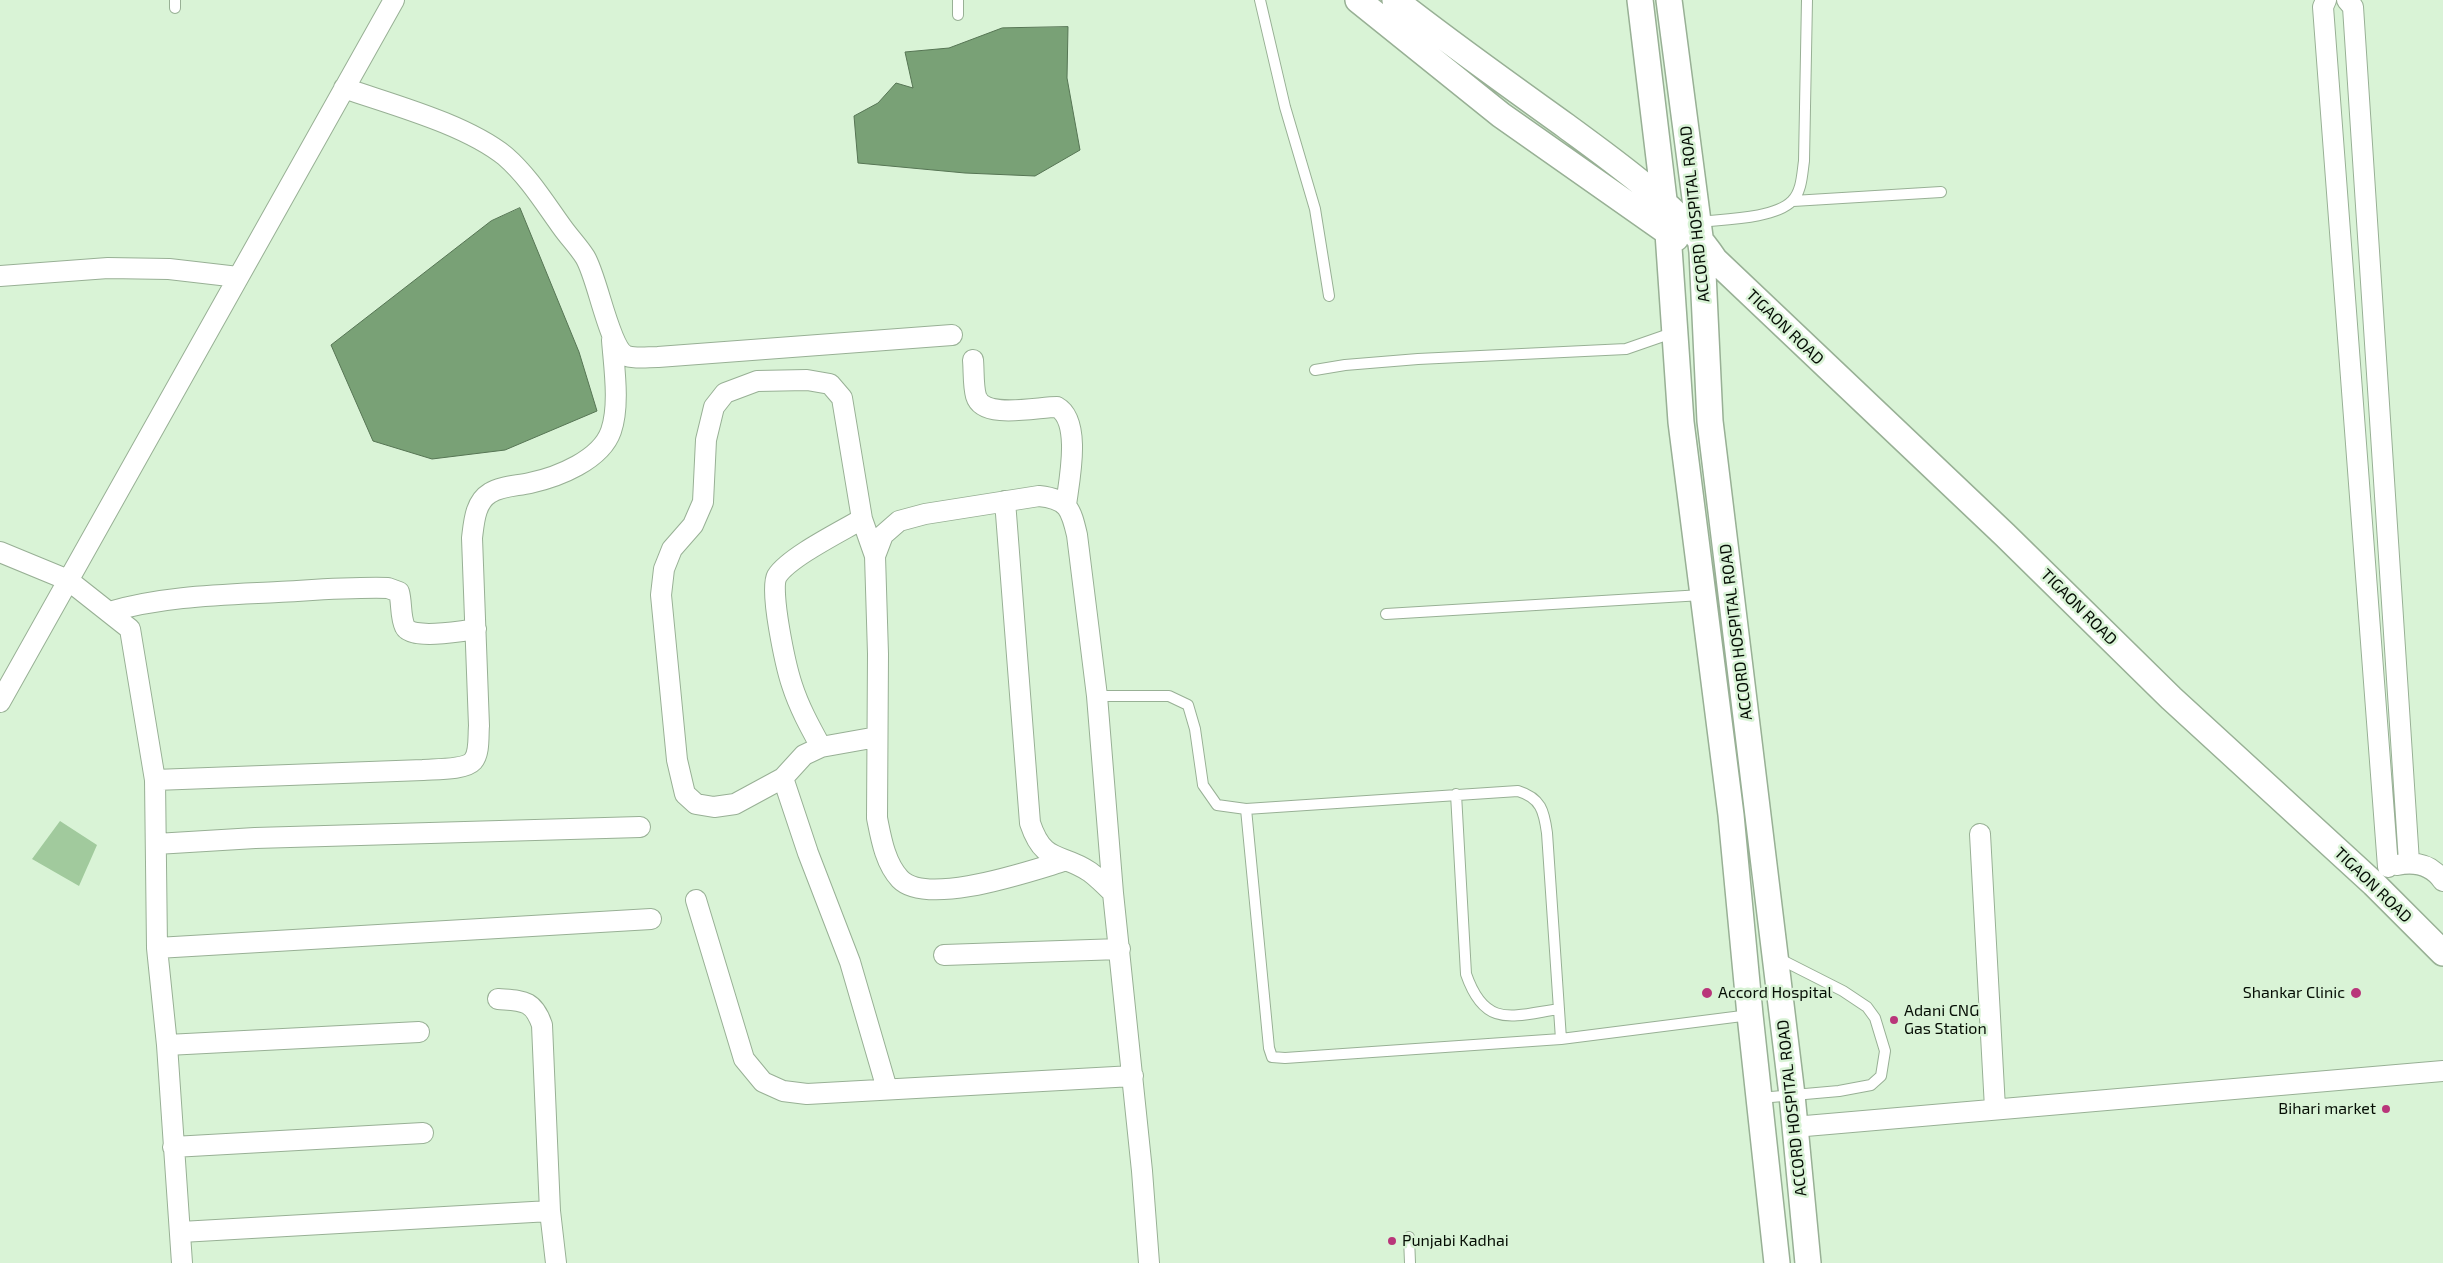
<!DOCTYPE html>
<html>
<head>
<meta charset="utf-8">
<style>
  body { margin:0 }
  canvas { display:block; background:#d9f3d6 }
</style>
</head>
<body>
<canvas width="2443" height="1263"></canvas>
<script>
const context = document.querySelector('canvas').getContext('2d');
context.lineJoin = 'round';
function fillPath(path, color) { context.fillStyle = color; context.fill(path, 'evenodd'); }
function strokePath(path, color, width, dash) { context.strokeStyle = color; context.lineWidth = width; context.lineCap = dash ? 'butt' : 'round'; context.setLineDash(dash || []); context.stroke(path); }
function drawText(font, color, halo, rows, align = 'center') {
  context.font = font + ' "Exo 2",sans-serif'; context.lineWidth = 5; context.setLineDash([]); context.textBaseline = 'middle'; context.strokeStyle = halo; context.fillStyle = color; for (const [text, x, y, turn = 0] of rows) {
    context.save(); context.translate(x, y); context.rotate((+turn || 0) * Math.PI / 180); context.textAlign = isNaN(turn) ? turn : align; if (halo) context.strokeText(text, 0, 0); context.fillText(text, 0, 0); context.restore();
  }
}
const water = new Path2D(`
  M 1068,27 L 1067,78 L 1080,150 L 1035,176 L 965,173 L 858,163 L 854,116 L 878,103 L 896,83 L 913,88 L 905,52 L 949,48 L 1002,28 Z
  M 520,208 L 579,352 L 597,411 L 505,450 L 432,459 L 373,441 L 331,345 L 491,221 Z`);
fillPath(water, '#79a176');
strokePath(water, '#567554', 1);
fillPath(new Path2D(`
  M 60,821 L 97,845 L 79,886 L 32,859 Z`), '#a1ca9d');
const service = new Path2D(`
  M 175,0 L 175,8
  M 1260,0 L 1285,107 L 1315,209 L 1329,296
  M 958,15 L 958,0
  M 1793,201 L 1941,192
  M 1698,222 C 1723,219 1774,219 1792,201 C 1802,191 1802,174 1804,161 L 1807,0
  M 1315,370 L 1345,365 L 1418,359 L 1626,349 L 1675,332
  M 1386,614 L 1702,595
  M 1097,696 L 1169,696 L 1188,705 L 1195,729 L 1203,785 L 1217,805 L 1246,809 L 1518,791 C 1541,798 1544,811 1547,833 L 1561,1039
  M 1456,794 L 1466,974 C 1485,1029 1512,1016 1559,1009
  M 1246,809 L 1269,1048 L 1272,1057 L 1285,1058 L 1561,1039 L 1750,1015
  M 1760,1098 L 1839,1091 L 1871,1085 L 1881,1076 L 1885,1051 L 1875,1018 L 1867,1007 L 1843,991 L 1776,957
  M 1409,1237 L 1410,1263`);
const minor = new Path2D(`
  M 2326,0 L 2323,7 L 2388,867
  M 2347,0 L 2353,7 L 2409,862
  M 344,88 C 393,105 465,124 505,156 C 528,176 544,202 562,227 C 569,237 578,246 585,257 C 598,278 609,349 627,356 C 636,359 648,357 658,357 L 952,335
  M 0,276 L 108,268 L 169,269 L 238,277
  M 973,360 C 974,371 973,385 976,396 C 983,420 1037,407 1057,407 C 1082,421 1069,481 1066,505
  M 1005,501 L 1030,823 C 1044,865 1061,852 1090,872 C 1098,878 1106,886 1113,893 L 1142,1171 L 1149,1263
  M 0,552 L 68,580 L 130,629 L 155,780 L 157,948 L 167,1045 L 182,1263
  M 875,556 L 862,519 L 842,398 L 830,384 L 807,380 L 757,381 L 725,393 L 714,407 L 706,440 L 703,502 L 693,525 L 672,549 L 664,569 L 661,595 L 677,760 L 685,794 L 696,804 L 714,807 L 735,804 L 783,778 L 804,755 L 821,747 L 877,737
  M 109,612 C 163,596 221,595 278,592 C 315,590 351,587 388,588 L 399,592 C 402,602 400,617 405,627 C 411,640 463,631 476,629
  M 0,702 L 394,0
  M 821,747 C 810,727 799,707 792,685 C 786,667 769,590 777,576 C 789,557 842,531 862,519
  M 783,778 L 808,853 L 850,962 L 887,1089
  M 155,780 L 423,770 C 435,769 465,770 473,761 C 480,753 478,735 479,726 L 472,538 C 474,522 475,502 490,493 C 501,486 517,486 530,483 C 558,477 601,460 611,431 C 620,405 614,367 612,340
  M 1980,834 L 1995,1108
  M 156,844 L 255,838 L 640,827
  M 1064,861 C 1030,871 927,907 900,879 C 885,863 881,838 877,818 L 878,654 L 875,556 L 883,535 L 899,521 L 925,514 L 1039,496 C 1068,499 1071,509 1077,535 L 1097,696 L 1113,893
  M 2397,865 C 2416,861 2432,865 2443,881
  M 696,900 L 744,1059 L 763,1082 L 783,1091 L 807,1094 L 1133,1076
  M 157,948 L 651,919
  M 944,955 L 1120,949
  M 498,999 C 522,1001 533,999 542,1025 L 550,1211 L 556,1263
  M 167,1045 L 419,1032
  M 1794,1127 L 2443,1071
  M 173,1147 L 423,1133
  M 181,1232 L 550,1211`);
const tertiary = new Path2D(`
  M 1358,0 L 1501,115 L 1676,238
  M 1395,0 C 1451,44 1509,85 1566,126 C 1616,163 1681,208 1715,260 L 2005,535 L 2171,698 L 2374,884 L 2443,953
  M 1640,0 L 1668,233 L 1681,422 L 1731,815 L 1750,1015 L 1777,1263
  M 1669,0 L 1702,252 L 1710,421 L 1792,1095 L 1808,1263`);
strokePath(service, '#98b095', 12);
strokePath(minor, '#98b095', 22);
strokePath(tertiary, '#98b095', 28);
strokePath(service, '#fff', 10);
strokePath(minor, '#fff', 20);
strokePath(tertiary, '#fff', 25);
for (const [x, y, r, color] of [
  [1707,993,6,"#b9357a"],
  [2356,993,6,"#b9357a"],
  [1894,1020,5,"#b9357a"],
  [2386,1109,5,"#b9357a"],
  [1392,1241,5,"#b9357a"]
]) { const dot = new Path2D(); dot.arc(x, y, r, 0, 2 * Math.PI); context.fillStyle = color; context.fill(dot); strokePath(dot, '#d9f3d6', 2); }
drawText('16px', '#060e05', '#d9f3d6', [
  ["ACCORD HOSPITAL ROAD",1695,214,-96],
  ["TIGAON ROAD",1785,327,44],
  ["TIGAON ROAD",2079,607,45],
  ["ACCORD HOSPITAL ROAD",1736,632,-97],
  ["TIGAON ROAD",2373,885,44],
  ["ACCORD HOSPITAL ROAD",1792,1108,-96]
]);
drawText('16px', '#060e05', '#d9f3d6', [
  ["Accord Hospital",1718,993],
  ["Shankar Clinic",2345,993,"right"],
  ["Adani CNG",1904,1011],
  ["Gas Station",1904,1029],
  ["Bihari market",2376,1109,"right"],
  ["Punjabi Kadhai",1402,1241]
], 'left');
</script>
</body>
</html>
